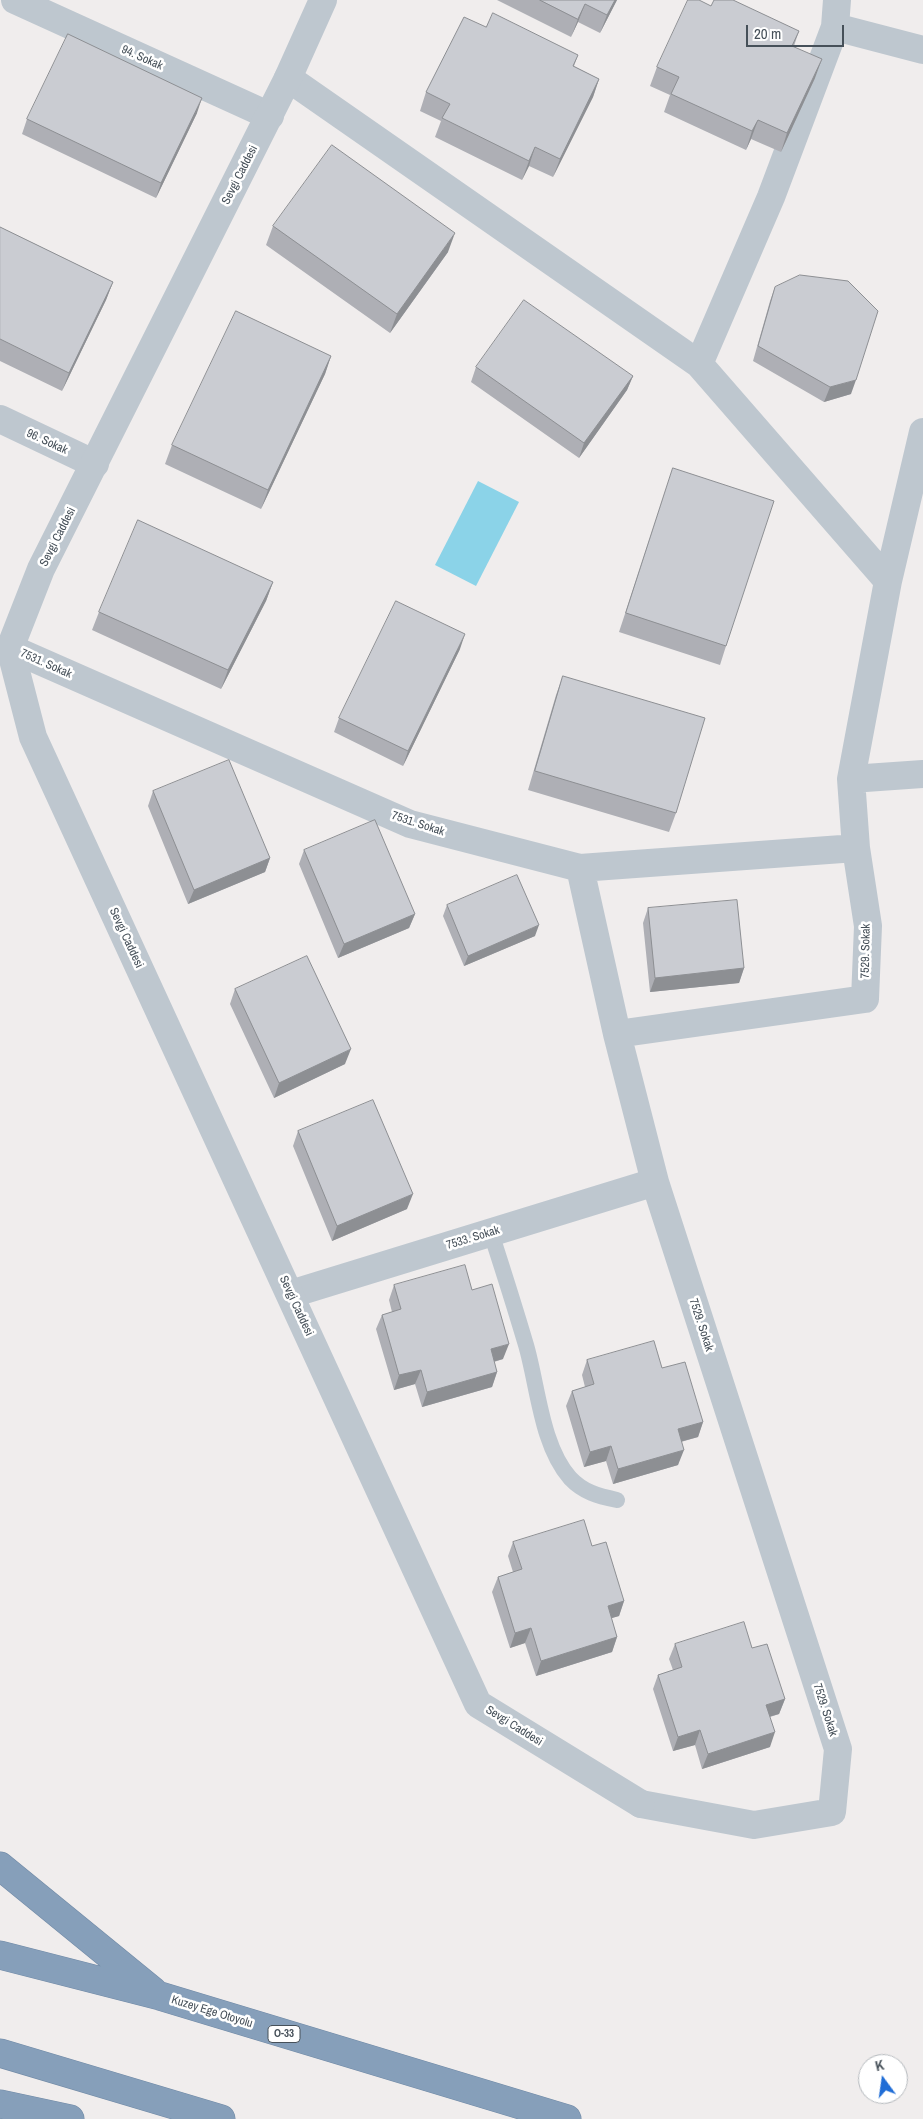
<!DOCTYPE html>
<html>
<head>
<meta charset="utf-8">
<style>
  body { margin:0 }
  #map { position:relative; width:923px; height:2119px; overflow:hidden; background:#f0eded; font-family:"Archivo Narrow",sans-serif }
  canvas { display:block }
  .north { position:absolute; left:858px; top:2054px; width:50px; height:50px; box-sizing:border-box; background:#fff; border:1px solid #b5b9bd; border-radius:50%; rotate:346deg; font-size:14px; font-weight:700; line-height:20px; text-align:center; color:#465059 }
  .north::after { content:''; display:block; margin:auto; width:18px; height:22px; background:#206dd6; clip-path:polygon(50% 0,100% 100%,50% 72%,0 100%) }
  .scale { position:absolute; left:746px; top:25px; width:98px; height:22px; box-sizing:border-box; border:2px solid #465059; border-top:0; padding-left:6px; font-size:15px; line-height:18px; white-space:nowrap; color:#465059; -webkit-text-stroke:4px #fff; paint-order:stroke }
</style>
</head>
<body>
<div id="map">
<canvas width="923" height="2119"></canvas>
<div class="north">K</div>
<div class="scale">20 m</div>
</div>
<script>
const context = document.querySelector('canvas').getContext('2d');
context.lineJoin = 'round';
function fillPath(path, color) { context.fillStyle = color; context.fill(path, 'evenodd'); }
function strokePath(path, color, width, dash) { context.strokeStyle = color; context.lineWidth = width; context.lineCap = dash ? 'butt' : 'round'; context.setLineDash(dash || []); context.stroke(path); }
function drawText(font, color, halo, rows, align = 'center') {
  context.font = font + ' "Archivo Narrow",sans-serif'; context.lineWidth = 5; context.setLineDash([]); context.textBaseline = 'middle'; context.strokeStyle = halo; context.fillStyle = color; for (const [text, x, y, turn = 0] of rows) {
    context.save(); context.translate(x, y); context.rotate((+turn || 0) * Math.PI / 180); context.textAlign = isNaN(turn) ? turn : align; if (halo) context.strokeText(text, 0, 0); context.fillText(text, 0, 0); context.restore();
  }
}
fillPath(new Path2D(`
  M 478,481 L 519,502 L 476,586 L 435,565 Z`), '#8bd3e8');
const motorway = new Path2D(`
  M 0,1866 L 153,1991
  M 0,1955 L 160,1996 L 567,2119
  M 0,2053 L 221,2119
  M 0,2104 L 70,2119`);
strokePath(motorway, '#718aa6', 29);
strokePath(new Path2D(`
  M 491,1233 C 503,1270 515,1308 526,1345 C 538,1386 541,1445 570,1478 C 583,1492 598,1496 617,1500`), '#bec7cf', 16);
strokePath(new Path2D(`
  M 15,0 L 270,116
  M 835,27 L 923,50
  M 288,78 L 699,364 L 888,581
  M 699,364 L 771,197 L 835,27 L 837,0
  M 0,419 L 95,464
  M 10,648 L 410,824 L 580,868 L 856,848
  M 851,779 L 923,774
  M 580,868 L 617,1034
  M 291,1294 L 655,1182
  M 641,1804 L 754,1825 L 832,1812 L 838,1749 L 655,1182 L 617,1034 L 865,999 L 868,926 L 856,848 L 851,779 L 888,581 L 923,432`), '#bec7cf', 28);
strokePath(new Path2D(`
  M 323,0 L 288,78 L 41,569 L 10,648 L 33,737 L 478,1704 L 641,1804`), '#bec7cf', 28);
strokePath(motorway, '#869fba', 28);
fillPath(new Path2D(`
  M 497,0 L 617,0 L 600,33 L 578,22 L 571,37 Z
  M 711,6 L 799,31 L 794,46 L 815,78 L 781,152 L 751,139 L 746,150 L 664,112 L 670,95 L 650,86 L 657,67 Z
  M 486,27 L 578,55 L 574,66 L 599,79 L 593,97 L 553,177 L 529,166 L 522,180 L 435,137 L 441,121 L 420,111 L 426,92 Z
  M 197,113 L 156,198 L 22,134 L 27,119 Z
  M 273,226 L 448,252 L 390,333 L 266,245 Z
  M 0,227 L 113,282 L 106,300 L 62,391 L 0,361 Z
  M 775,287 L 851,394 L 824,402 L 753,361 L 770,301 Z
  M 331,356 L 325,374 L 261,509 L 165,464 L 172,445 Z
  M 476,367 L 633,376 L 627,390 L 579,458 L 471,382 Z
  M 673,468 L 726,646 L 720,665 L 619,632 Z
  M 273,582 L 266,601 L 221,689 L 92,630 L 99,612 Z
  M 460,649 L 403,766 L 334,732 L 339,718 Z
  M 563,676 L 676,813 L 669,832 L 528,790 L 556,695 Z
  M 153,791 L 270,858 L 265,872 L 188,904 L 148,806 Z
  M 304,850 L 415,914 L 409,928 L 338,958 L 299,864 Z
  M 447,905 L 535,936 L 464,966 L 443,916 Z
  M 648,908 L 744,968 L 739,983 L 650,992 L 643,923 Z
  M 235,989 L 345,1064 L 274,1098 L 230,1004 Z
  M 298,1131 L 407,1209 L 332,1241 L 293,1146 Z
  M 394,1285 L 472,1290 L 503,1359 L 494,1362 L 497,1372 L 492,1387 L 422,1407 L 415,1384 L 394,1390 L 376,1329 L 382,1315 L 392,1312 L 389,1300 Z
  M 587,1360 L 662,1368 L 703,1422 L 698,1437 L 681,1442 L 678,1465 L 613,1484 L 606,1461 L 584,1467 L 566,1406 L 572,1391 L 585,1387 L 582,1375 Z
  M 513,1542 L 592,1546 L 624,1601 L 619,1616 L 611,1618 L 617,1637 L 612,1652 L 536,1676 L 525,1643 L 510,1648 L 492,1592 L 498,1577 L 513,1572 L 508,1556 Z
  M 675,1644 L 752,1648 L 785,1699 L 779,1714 L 770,1717 L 770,1747 L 702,1769 L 695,1745 L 673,1751 L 653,1689 L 658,1675 L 673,1670 L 669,1659 Z`), '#aeafb5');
fillPath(new Path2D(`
  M 615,0 L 617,0 L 600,33 L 607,15 Z
  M 585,4 L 578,22 L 571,37 L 578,19 Z
  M 822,59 L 815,78 L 781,152 L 787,133 Z
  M 599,79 L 593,97 L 553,177 L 560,159 Z
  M 202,98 L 197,113 L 156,198 L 161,183 Z
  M 758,120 L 751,139 L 746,150 L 752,131 Z
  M 535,147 L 529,166 L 522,180 L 529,161 Z
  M 455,233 L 448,252 L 390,333 L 397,314 Z
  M 113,282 L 106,300 L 62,391 L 69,373 Z
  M 331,356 L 325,374 L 261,509 L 268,490 Z
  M 633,376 L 627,390 L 579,458 L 584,443 Z
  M 856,380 L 851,394 L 824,402 L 830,387 Z
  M 273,582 L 266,601 L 221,689 L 228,670 Z
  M 465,634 L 460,649 L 403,766 L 408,751 Z
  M 270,858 L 265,872 L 188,904 L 194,890 Z
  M 415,914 L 409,928 L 338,958 L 344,944 Z
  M 539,925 L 535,936 L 464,966 L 468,956 Z
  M 744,968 L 739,983 L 650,992 L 655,978 Z
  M 351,1049 L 345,1064 L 274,1098 L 279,1083 Z
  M 413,1194 L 407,1209 L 332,1241 L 337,1226 Z
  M 509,1344 L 503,1359 L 485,1364 L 491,1349 Z
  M 421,1370 L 415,1384 L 394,1390 L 399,1375 Z
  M 497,1372 L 492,1387 L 422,1407 L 427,1392 Z
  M 703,1422 L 698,1437 L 672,1444 L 678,1429 Z
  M 611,1446 L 606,1461 L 584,1467 L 590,1452 Z
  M 684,1450 L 678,1465 L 613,1484 L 618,1469 Z
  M 624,1601 L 619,1616 L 602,1621 L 608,1606 Z
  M 531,1628 L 525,1643 L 510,1648 L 515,1633 Z
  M 617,1637 L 612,1652 L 536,1676 L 541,1661 Z
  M 785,1699 L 779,1714 L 761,1719 L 766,1705 Z
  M 700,1730 L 695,1745 L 673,1751 L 678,1737 Z
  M 775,1732 L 770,1747 L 702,1769 L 708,1754 Z`), '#8d8f93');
const building = new Path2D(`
  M 540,0 L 615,0 L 607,15 L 585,4 L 578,19 Z
  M 688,0 L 699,0 L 711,6 L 714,0 L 733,0 L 799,31 L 792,46 L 822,59 L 787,133 L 758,120 L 752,131 L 671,94 L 679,77 L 657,67 Z
  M 493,13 L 578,55 L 573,66 L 599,79 L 560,159 L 535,147 L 529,161 L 442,118 L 450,104 L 426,92 L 464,17 L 486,27 Z
  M 68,34 L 202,98 L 161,183 L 27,119 Z
  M 332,145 L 455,233 L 397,314 L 273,226 Z
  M 0,227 L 113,282 L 69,373 L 0,339 Z
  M 800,275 L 848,281 L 878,311 L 856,380 L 830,387 L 758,346 L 775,287 Z
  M 524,300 L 633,376 L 584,443 L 476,367 Z
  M 236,311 L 331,356 L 268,490 L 172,445 Z
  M 673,468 L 774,501 L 726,646 L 626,613 Z
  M 138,520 L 273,582 L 228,670 L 99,612 Z
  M 396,601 L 465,634 L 408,751 L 339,718 Z
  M 563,676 L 705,718 L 676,813 L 535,771 Z
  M 229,760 L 270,858 L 194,890 L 153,791 Z
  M 375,820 L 415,914 L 344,944 L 304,850 Z
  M 517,875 L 539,925 L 468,956 L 447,905 Z
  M 737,900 L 744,968 L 655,978 L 648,908 Z
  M 307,956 L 351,1049 L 279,1083 L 235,989 Z
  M 373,1100 L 413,1194 L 337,1226 L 298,1131 Z
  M 465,1265 L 472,1290 L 492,1284 L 509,1344 L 491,1349 L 497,1372 L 427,1392 L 421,1370 L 399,1375 L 382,1315 L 401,1309 L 394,1285 Z
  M 654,1341 L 662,1368 L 685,1362 L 703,1422 L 678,1429 L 684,1450 L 618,1469 L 611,1446 L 590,1452 L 572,1391 L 594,1384 L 587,1360 Z
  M 584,1520 L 592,1546 L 606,1542 L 624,1601 L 608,1606 L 617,1637 L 541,1661 L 531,1628 L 515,1633 L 498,1577 L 522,1569 L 513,1542 Z
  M 744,1622 L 752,1648 L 767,1644 L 785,1699 L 766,1705 L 775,1732 L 708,1754 L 700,1730 L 678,1737 L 658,1675 L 682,1667 L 675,1644 Z`);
fillPath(building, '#caccd2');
strokePath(building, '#8d8f93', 1);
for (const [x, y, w] of [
  [284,2034,32]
]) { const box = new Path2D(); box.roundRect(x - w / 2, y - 8.5, w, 17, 4); context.fillStyle = '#fff'; context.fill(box); strokePath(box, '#465059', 1); }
drawText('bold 11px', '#465059', null, [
  ["O-33",284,2034]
]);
drawText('12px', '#465059', '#fff', [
  ["94. Sokak",142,58,24],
  ["Sevgi Caddesi",240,175,-63],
  ["96. Sokak",47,442,25],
  ["Sevgi Caddesi",58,537,-63],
  ["7531. Sokak",46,664,24],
  ["7531. Sokak",418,824,18],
  ["Sevgi Caddesi",126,938,65],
  ["7529. Sokak",866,951,-89],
  ["7533. Sokak",473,1238,-17],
  ["Sevgi Caddesi",296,1306,65],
  ["7529. Sokak",701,1325,72],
  ["7529. Sokak",825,1710,72],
  ["Sevgi Caddesi",514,1726,32],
  ["Kuzey Ege Otoyolu",212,2012,17]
]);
</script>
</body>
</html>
